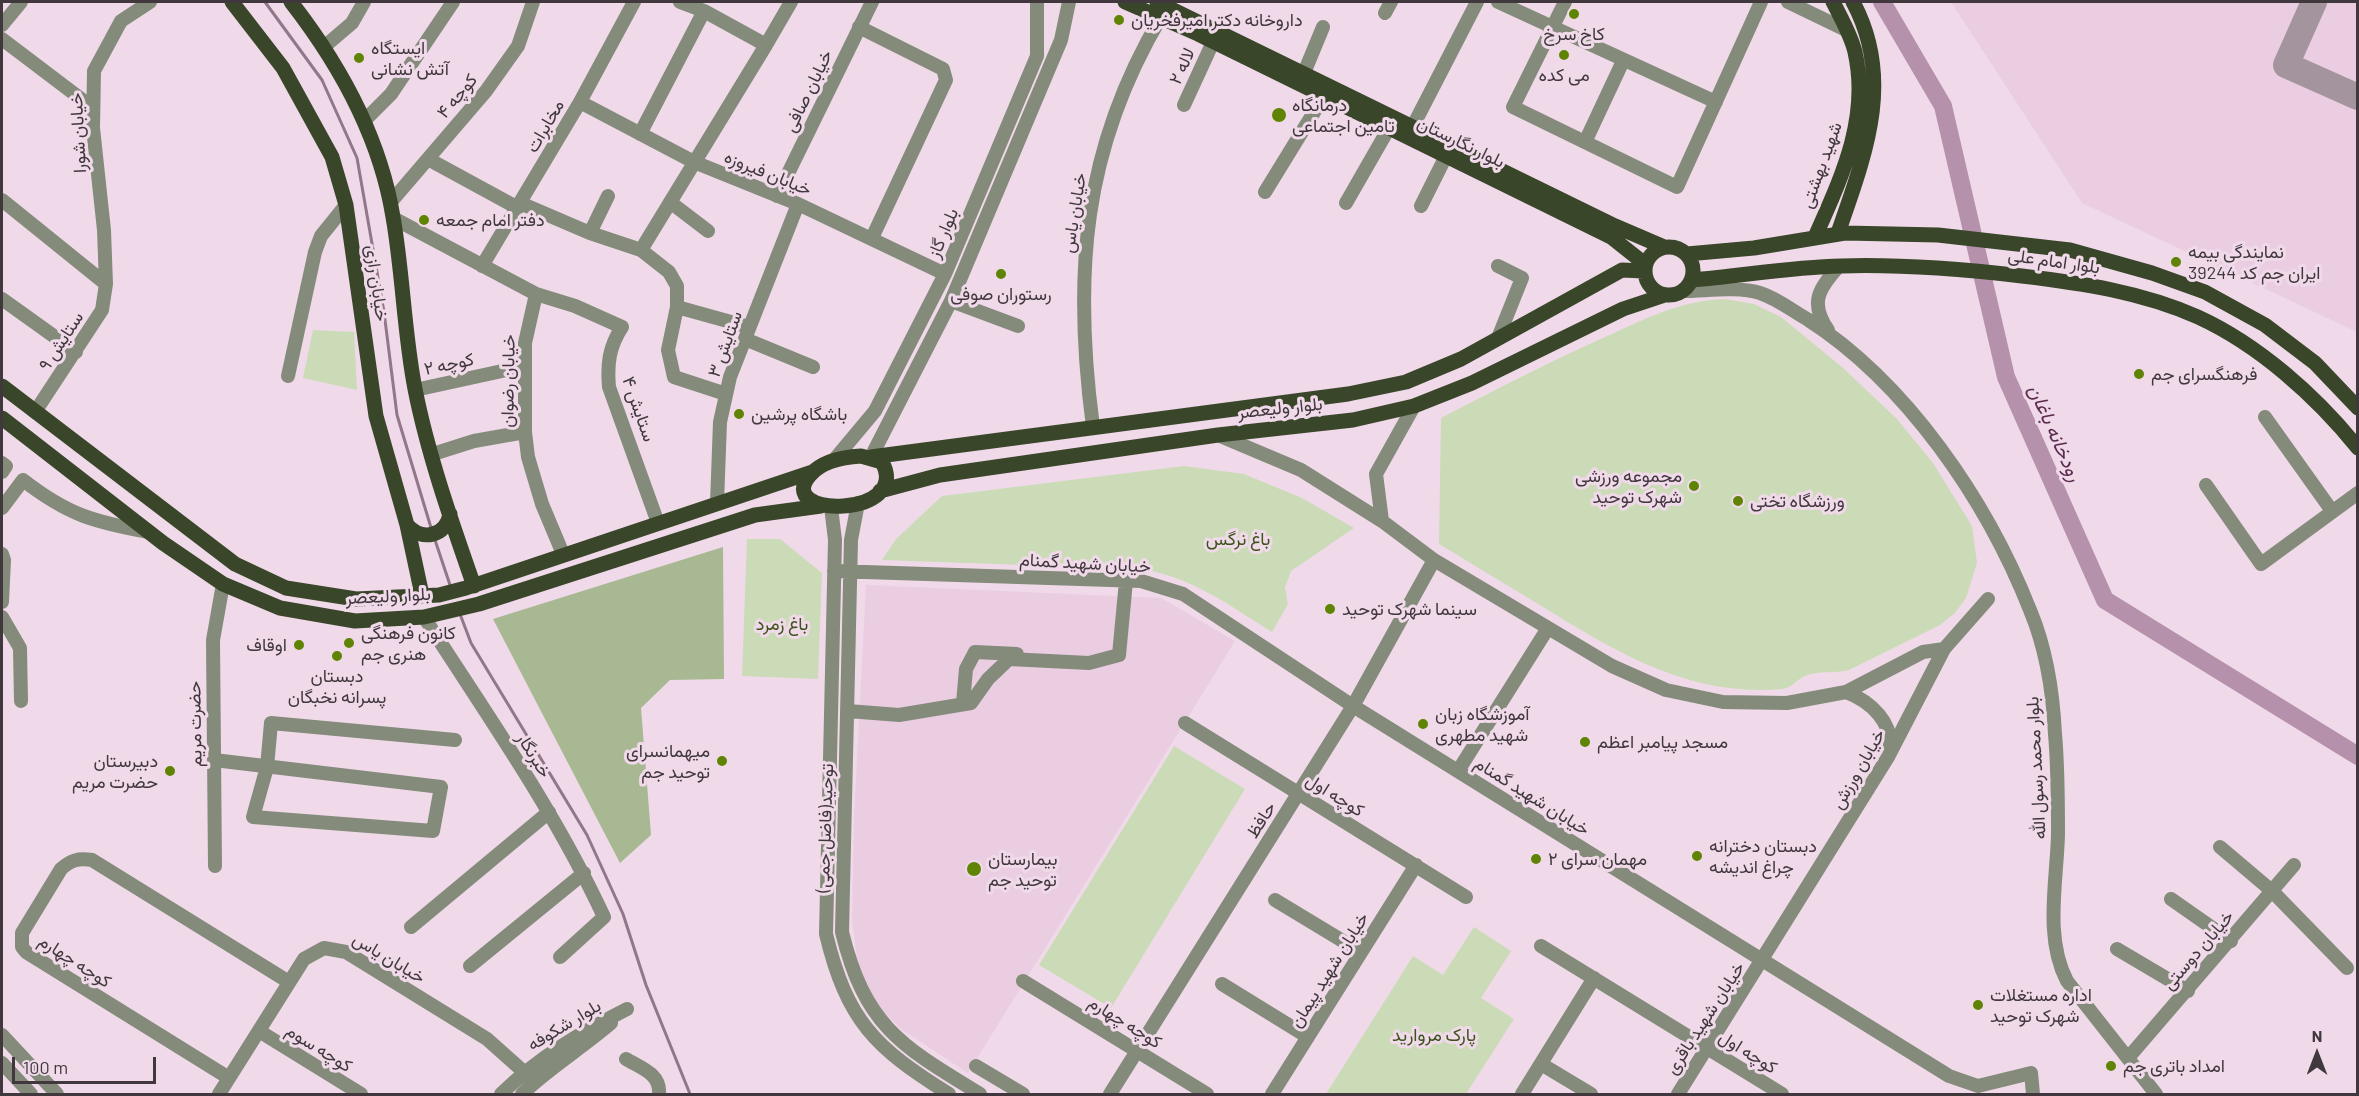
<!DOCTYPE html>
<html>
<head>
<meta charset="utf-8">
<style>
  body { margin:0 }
  #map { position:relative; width:2359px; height:1096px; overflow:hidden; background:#f0dae9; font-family:Barlow,sans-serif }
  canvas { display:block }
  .frame { position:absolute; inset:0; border:3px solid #41383e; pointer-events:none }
  .north { position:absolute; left:2287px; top:1024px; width:60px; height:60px; -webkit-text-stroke:4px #f0dae9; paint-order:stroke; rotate:0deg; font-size:16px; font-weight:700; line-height:24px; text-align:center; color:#41383e }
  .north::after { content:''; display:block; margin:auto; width:21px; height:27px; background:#41383e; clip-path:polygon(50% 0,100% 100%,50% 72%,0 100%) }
  .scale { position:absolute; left:12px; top:1057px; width:144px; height:27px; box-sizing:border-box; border:3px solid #41383e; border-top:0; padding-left:8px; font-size:18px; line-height:21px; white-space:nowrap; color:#41383e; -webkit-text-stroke:4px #f0dae9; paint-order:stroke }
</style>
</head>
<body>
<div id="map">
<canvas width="2359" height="1096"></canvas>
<div class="frame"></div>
<div class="north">N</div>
<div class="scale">100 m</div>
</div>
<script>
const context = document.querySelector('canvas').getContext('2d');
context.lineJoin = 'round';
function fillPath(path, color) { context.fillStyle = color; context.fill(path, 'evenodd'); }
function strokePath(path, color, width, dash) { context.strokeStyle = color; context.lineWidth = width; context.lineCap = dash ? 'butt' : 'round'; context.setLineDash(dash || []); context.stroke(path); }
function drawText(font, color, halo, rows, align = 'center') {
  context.font = font + ' Barlow,Vazirmatn,sans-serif'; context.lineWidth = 6; context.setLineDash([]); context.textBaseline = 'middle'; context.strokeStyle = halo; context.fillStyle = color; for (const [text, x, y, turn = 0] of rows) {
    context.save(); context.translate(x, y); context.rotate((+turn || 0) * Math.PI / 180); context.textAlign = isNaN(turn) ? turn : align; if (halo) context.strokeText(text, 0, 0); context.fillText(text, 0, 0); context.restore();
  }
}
fillPath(new Path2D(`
  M 1951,2 L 2357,2 L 2357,332 L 2082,203 Z
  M 866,585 L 1161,598 L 1235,641 L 968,1073 L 901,1029 L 861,990 L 852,919 L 854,818 Z`), '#eacde1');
fillPath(new Path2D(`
  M 1725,299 L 1754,304 L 1781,317 L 1842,367 L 1897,419 L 1933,463 L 1972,526 L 1977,563 L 1966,598 L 1955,613 L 1940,625 L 1849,670 C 1834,674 1820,670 1805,676 C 1796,680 1792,688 1782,689 C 1692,697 1621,655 1548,610 C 1512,588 1475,566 1439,544 L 1441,418 C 1495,390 1547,363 1603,338 C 1645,319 1678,301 1725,299 Z
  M 313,330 L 354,332 L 357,390 L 303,378 Z
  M 1184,466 L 1244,474 L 1302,498 L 1354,528 L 1291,571 L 1285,588 L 1288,604 L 1272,632 C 1230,606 1191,576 1140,569 L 882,560 L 896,539 L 942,496 Z
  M 747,539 L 780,539 L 822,573 L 818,679 L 742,676 Z
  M 1174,746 L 1245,789 L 1111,1008 L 1039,965 Z
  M 1474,927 L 1511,951 L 1481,998 L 1514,1019 L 1466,1094 L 1326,1094 L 1413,956 L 1443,975 Z`), '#cbdbb7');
fillPath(new Path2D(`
  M 723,547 L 724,679 L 670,680 L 641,708 L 651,835 L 620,863 L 493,619 Z`), '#a7b892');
strokePath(new Path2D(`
  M 265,2 L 322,80 L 357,158 L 384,312 L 397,415 L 432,531
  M 435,540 L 451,588
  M 460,614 L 471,643 L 587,835 L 623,914 L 646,985 L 690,1094`), '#92768a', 3);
strokePath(new Path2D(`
  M 1882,2 L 1943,106 L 2006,377 L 2105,600 L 2358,756`), '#b591ab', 18);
strokePath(new Path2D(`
  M 2314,2 L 2286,65 L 2358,97`), '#a4949e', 26);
strokePath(new Path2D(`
  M 1498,2 L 1716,102
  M 1565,2 L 1513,107 L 1677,187 L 1761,2
  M 1788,2 L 1846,30
  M 1385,13 L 1391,2
  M 2,25 L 21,2
  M 859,27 L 943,69 L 946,80 L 872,238
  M 2,39 L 93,108
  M 766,45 L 791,2
  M 325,46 L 352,23 L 364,2
  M 1304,73 L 1323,27
  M 580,102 L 694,162 L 798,204 L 945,274
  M 1184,105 L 1213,42
  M 365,120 L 391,94 L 453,2
  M 1413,126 L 1477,2
  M 640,134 L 704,11
  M 1586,140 L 1623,61
  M 428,159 L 518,208
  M 1265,192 L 1324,96
  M 777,196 L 872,2
  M 2,200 L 106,284
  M 670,202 L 708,231
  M 390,203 L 486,91 L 518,46 L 533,2
  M 520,203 L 590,233 L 641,250 L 669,272 L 677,286 L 677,307 L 749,327
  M 1346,203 L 1389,128
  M 1421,206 L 1446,156
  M 393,218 L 536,294 L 575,306 L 622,327 C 609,347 607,364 609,387 L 658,523
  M 590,233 L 608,196
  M 641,250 L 766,45 L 704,11 L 680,2
  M 482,266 L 580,102 L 634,2
  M 1498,266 L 1522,278 L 1498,338
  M 1683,291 C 1707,291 1736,286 1760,293 C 1778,299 1791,310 1807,319 C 1907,383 1987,501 2030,610 C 2046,648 2053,693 2055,734 C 2058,767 2058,801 2058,834 C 2057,881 2044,937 2067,981 L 2156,1094
  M 536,294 L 525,343 L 525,432 L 528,457 L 542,504 L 563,554
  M 2,299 L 76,352
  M 951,301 L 1018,326
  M 677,307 L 668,350 L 674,377 L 726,394
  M 1828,330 C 1809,303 1819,288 1839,266
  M 745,339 L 813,367
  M 288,376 L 315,252 L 321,236 L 346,205
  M 415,390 L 525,366
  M 35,412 L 102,310 L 106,284 L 104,230 L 93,128 L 94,71 L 121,21 L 150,2
  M 2265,417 L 2332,511
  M 1093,427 C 1073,276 1082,150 1161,17
  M 1218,435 L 1301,470 L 1382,521 L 1434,560 L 1612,666 L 1666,690 L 1723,702 L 1787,703 L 1846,692 L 1923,652 L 1944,649
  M 433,454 L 474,441 L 525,432
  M 871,457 L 951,301 L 1061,40 L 1069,2
  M 834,460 L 875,411 L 945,274 L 1037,56 L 1037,2
  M 2,463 L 6,466 L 2,472
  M 2206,485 L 2261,564 L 2358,493
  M 717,503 L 720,422 L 730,377 L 798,204
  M 858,503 L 851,540 L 842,932 C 865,1026 901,1046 980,1094
  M 831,507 L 835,540 L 826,934 C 847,1021 875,1048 949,1094
  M 2,508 L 23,480 C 68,515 94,522 149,532
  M 1382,521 L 1376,474 L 1414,406
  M 2,554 L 4,560 L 2,602
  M 834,571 L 1141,581 L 1183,594 L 1353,706 L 1949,1076 L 1978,1086 L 2031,1073 L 2033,1094
  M 2,617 L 20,648 L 21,701
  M 424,617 C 487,715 555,811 604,917 L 560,957
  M 1846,692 C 1870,701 1895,723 1889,752
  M 963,703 L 966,669 L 975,652 L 1017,654
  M 848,711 L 899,715 L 971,703 L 988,679 L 1009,659 L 1089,663 L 1119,655 L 1126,581
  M 1185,723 L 1466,897
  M 214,760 L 441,787 L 433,831 L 253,817 L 267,767 L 271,723 L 455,740
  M 1458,771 L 1548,628
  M 2220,847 L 2272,891 L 2347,968
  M 215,866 L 213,640 L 223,584
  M 2171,899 L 2231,941
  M 1275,900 L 1361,952
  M 411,927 L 549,812
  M 1541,946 L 1782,1094
  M 2117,949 L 2188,991
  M 470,966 L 584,873
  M 1023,981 L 1207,1094
  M 1222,984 L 1308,1037
  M 259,1031 L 361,1094
  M 2,1035 L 57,1094
  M 2128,1058 L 2294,865
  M 626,1059 C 641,1068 661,1074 659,1094
  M 2,1063 L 31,1094
  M 1541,1064 L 1591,1094
  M 976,1066 L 1023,1094
  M 229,1078 L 26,952 L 22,947 L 22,933 L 61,869 C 71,860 78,858 92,860 L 289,982
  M 219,1094 L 304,959 L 324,948 L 346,952 L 487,1039 L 524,1072
  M 501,1094 C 539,1057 580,1033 627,1009
  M 522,1094 C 549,1068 582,1048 611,1023
  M 1110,1094 L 1353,706 L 1434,560
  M 1272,1094 L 1416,865
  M 1522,1094 L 1594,978
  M 1678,1094 L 1888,757 L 1944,649 L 1988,599`), '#848b7b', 14);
strokePath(new Path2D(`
  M 232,2 L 283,68 L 332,157 L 346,205 L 376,416 L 407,525 L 422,595
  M 291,2 C 340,65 380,137 393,217 C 403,274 404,333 415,389 C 428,455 452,523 474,586
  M 1125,2 L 1198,34 L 1611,237 L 1645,264
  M 1157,2 L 1615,226 L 1664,247
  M 1838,233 C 1865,155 1895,80 1853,2
  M 1815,237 C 1841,178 1870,119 1855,52 C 1851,35 1841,18 1833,2
  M1645 271a24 24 0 1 1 48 0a24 24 0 1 1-48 0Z
  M 1687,254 L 1754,248 L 1845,233 L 1938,235 L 2070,250 L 2152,273 L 2205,292 L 2265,325 L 2315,363 L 2358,408
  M 1692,280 C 1741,276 1791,267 1841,266 C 1902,264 1961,269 2022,276 C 2081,283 2142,292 2198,317 C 2259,345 2316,396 2358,448
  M 2,386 L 235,564 L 286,588 L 356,599 L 439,595 L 466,588 L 812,472
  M 2,418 L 163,543 L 223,584 L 280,608 L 355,621 L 424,617 L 479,604 L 755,515 L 821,506
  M 861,456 L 882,462 C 913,518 772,519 810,475 C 822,461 843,457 861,456 Z
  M 871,457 L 1348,394 L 1406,382 L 1461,359 L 1622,270 L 1644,271
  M 880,491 L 940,475 L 1218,435 L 1353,420 L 1414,406 L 1472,383 L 1623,309 L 1665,295
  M 407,525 C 422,542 446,536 450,514`), '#3a462a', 15);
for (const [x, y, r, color] of [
  [1574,14,6,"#5f8403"],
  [1119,20,6,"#5f8403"],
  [1564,55,6,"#5f8403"],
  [359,58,6,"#5f8403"],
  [1279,115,8,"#5f8403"],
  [424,220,6,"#5f8403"],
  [2176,262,6,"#5f8403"],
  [1001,274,6,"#5f8403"],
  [2139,374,6,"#5f8403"],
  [739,414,6,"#5f8403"],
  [1694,486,6,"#5f8403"],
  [1738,501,6,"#5f8403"],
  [1330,609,6,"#5f8403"],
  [349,643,6,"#5f8403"],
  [299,645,6,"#5f8403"],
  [337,656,6,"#5f8403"],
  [1423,724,6,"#5f8403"],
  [1585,742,6,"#5f8403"],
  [722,761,6,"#5f8403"],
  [170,771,6,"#5f8403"],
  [1697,856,6,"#5f8403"],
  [1536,859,6,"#5f8403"],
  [974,869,8,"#5f8403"],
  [1978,1005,6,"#5f8403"],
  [2111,1066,6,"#5f8403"]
]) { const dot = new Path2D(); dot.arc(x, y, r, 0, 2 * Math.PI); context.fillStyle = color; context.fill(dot); strokePath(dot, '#f0dae9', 2); }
drawText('18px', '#41383e', '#f0dae9', [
  ["داروخانه دکتر امیرفخریان",1131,20],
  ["کاخ سرخ",1574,34,"center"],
  ["ایستگاه",371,48],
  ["آتش نشانی",371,69],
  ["می کده",1564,75,"center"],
  ["درمانگاه",1292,105],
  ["تامین اجتماعی",1292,126],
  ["دفتر امام جمعه",436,220],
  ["نمایندگی بیمه",2188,252],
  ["ایران جم کد 39244",2188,273],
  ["رستوران صوفی",1001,294,"center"],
  ["فرهنگسرای جم",2151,374],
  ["باشگاه پرشین",751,414],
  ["مجموعه ورزشی",1682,476,"right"],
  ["شهرک توحید",1682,497,"right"],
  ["ورزشگاه تختی",1750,501],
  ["سینما شهرک توحید",1342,609],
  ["کانون فرهنگی",361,633],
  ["هنری جم",361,654],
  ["اوقاف",287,645,"right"],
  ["دبستان",337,676,"center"],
  ["پسرانه نخبگان",337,697,"center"],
  ["آموزشگاه زبان",1435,714],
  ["شهید مطهری",1435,735],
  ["مسجد پیامبر اعظم",1597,742],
  ["میهمانسرای",710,751,"right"],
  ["توحید جم",710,772,"right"],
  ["دبیرستان",158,761,"right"],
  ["حضرت مریم",158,782,"right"],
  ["دبستان دخترانه",1709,846],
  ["چراغ اندیشه",1709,867],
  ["بیمارستان",988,859],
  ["توحید جم",988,880],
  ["مهمان سرای ۲",1548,859],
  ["اداره مستغلات",1990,995],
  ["شهرک توحید",1990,1016],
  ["امداد باتری جم",2123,1066]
], 'left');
drawText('18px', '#41383e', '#f0dae9', [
  ["لاله ۲",1182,66,-65],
  ["خیابان صافی",808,91,-64],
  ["کوچه ۴",457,96,-50],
  ["مخابرات",545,126,-60],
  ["خیابان شورا",78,133,-93],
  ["بلوار نگارستان",1461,142,26],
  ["شهید بهشتی",1821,165,-70],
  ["خیابان فیروزه",768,173,22],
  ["خیابان یاس",1074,213,-81],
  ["بلوار گاز",943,233,-67],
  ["بلوار امام علی",2054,261,8],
  ["خیابان رازی",377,283,82],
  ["ستایش ۹",61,341,-57],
  ["ستایش ۳",725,344,-70],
  ["کوچه ۲",449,364,-12],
  ["خیابان رضوان",508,381,-89],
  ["بلوار ولیعصر",1280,408,-6],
  ["ستایش ۴",639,409,71],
  ["خیابان شهید گمنام",1085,563,3],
  ["بلوار ولیعصر",388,596,-3],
  ["حضرت مریم",195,724,-91],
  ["خبرنگار",534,755,58],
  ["بلوار محمد رسول الله",2036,768,-93],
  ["خیابان ورزش",1858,769,-60],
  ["کوچه اول",1335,795,32],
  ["خیابان شهید گمنام",1532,796,32],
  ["حافظ",1261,820,-58],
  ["توحید(فاضل جمی)",825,828,-88],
  ["خیابان دوستی",2198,950,-49],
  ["خیابان یاس",389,958,31],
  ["کوچه چهارم",75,961,33],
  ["خیابان شهید پیمان",1329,970,-58],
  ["خیابان شهید باقری",1705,1018,-57],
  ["کوچه چهارم",1125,1022,32],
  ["بلوار شکوفه",564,1025,-31],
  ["کوچه سوم",319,1048,32],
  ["کوچه اول",1748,1052,32]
]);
drawText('18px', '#3e531a', '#f0dae9', [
  ["باغ نرگس",1238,539],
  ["باغ زمرد",782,624],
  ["پارک مروارید",1434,1035]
]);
drawText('italic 20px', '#5b2c4f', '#f0dae9', [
  ["رودخانه باغان",2055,433,66]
]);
</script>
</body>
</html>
